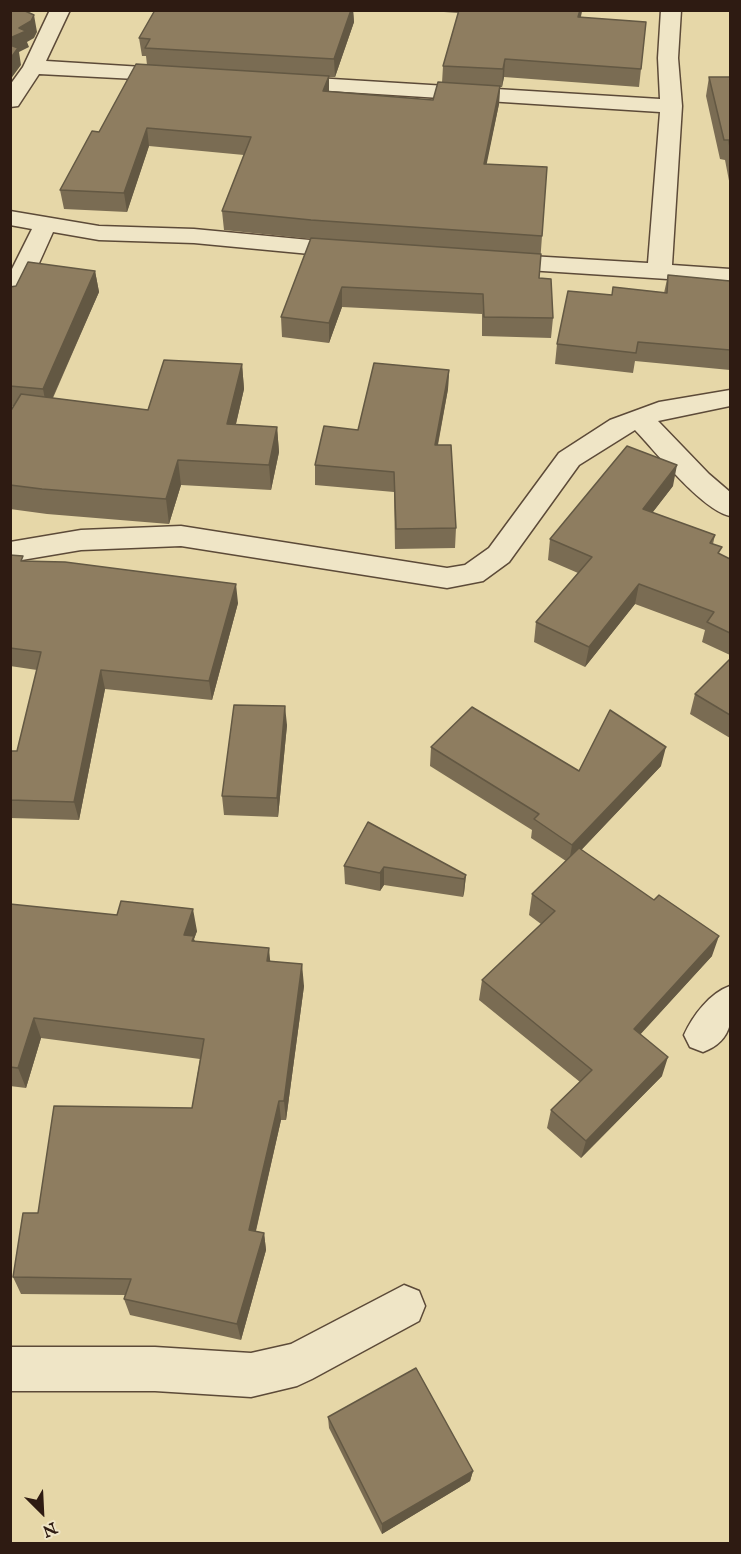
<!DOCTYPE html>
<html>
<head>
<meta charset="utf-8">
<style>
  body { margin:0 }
  #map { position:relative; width:741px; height:1554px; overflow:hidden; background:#e6d7a8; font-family:"IM FELL English",serif }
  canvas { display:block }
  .frame { position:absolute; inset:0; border:12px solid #2e1b12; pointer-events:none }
  .north { position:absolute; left:12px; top:1482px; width:60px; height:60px; -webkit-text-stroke:4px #efe5c6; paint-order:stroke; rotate:156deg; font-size:16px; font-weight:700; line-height:24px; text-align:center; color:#2e1b12 }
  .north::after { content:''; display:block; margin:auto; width:21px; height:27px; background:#2e1b12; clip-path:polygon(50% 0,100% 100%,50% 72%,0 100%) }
</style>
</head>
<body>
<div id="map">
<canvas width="741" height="1554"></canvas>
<div class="frame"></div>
<div class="north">N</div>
</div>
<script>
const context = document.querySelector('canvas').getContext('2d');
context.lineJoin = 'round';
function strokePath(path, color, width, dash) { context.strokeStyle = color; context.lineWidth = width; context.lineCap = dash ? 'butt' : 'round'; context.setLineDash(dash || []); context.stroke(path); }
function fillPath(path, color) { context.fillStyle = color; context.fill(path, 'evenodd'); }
const minor = new Path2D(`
  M 50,10 L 70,10 L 46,61 L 175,69 L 182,71 L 185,75 L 182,79 L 175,81 L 39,74 L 18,106 L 10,107 L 10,85 L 23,67 Z
  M 661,10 L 681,10 L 678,58 L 682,106 L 672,265 L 730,269 L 730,283 L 496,268 L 487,266 L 484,261 L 487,256 L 496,254 L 648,263 L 660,112 L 283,88 L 276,86 L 272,82 L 276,78 L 283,76 L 660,99 L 658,58 Z
  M 10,211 L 99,226 L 194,229 L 352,244 L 360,246 L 364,251 L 360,256 L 352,258 L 194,243 L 99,240 L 53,232 L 22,301 L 19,306 L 10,308 L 10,273 L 32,229 L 10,225 Z
  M 730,390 L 730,406 L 658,421 L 709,474 L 730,492 L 730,516 C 702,510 656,452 635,430 L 579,465 L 509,562 L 483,581 L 447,588 L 181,546 L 81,550 L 10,562 L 10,542 L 81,530 L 181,526 L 447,568 L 465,565 L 489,548 L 559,453 L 610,420 L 659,402 Z
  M 730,986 C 733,1015 735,1040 703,1052 L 690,1047 L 684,1035 C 693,1015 710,993 730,986 Z
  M 404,1285 L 419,1291 L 425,1306 L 419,1321 L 312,1379 L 297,1386 L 251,1397 L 155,1391 L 10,1391 L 10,1347 L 155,1347 L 251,1353 L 291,1344 Z`);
strokePath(minor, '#5c4a38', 3);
fillPath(minor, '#efe5c6');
fillPath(new Path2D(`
  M 155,10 L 353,10 L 354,22 L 335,77 L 329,77 L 329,92 L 433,100 L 442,83 L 443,66 L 458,13 L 416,10 L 582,10 L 581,17 L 641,69 L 639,87 L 504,77 L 502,87 L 500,87 L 499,104 L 486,164 L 542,236 L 539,278 L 553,318 L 551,338 L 482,336 L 482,314 L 342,307 L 329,343 L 282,337 L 281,317 L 311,239 L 224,230 L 222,211 L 244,155 L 149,146 L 127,212 L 64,209 L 60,190 L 99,132 L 147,65 L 146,56 L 142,56 L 139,38 Z
  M 709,77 L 730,77 L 730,186 L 725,160 L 720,159 L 706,96 Z
  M 95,271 L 99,292 L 53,398 L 148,410 L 242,364 L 244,389 L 236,424 L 277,427 L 279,452 L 271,490 L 181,485 L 169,524 L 47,514 L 10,509 L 10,412 L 14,407 L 10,406 L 10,287 Z
  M 668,275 L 730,281 L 730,370 L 635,361 L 633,373 L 555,364 L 557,344 L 612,295 L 664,293 Z
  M 449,370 L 448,389 L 438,445 L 456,528 L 455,548 L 395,549 L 394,492 L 315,485 L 315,465 L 358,430 Z
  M 673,486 L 652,513 L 715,535 L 713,544 L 720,554 L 730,559 L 730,655 L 702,642 L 705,630 L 635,604 L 585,667 L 534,642 L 536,622 L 578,573 L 548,560 L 550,539 Z
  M 10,555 L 24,561 L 238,603 L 212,700 L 105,689 L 79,820 L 10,818 L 10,751 L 17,751 L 37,670 L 10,666 Z
  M 730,659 L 730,738 L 690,714 L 695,694 Z
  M 287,725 L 278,817 L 224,815 L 222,796 Z
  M 431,747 L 579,771 L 661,766 L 581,850 L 712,956 L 640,1034 L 662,1076 L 581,1158 L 547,1128 L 551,1110 L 580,1082 L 479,1000 L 482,980 L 541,924 L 529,915 L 532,894 L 566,861 L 531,838 L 532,830 L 430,766 Z
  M 368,822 L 466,875 L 464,893 L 463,897 L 384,885 L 380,891 L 345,884 L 344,866 Z
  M 10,904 L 197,931 L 194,939 L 195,941 L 271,961 L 304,986 L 286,1120 L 281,1120 L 256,1231 L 264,1233 L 266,1250 L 241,1340 L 130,1315 L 124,1299 L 125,1295 L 21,1294 L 13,1277 L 38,1213 L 192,1108 L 200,1059 L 41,1038 L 26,1088 L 10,1086 Z
  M 328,1417 L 473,1471 L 470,1481 L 382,1534 L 329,1428 Z`), '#7a6c53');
fillPath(new Path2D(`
  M 351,10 L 353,10 L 354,22 L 335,77 L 334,59 Z
  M 580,10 L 582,10 L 577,35 L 578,17 Z
  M 34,15 L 37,32 L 34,38 L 27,42 L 29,47 L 19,52 L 21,65 L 10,80 L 10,38 L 19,28 Z
  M 505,59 L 504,77 L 502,87 L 503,69 Z
  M 329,76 L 329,94 L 323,91 Z
  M 500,86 L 499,104 L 483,182 L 484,164 Z
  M 147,128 L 149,146 L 127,212 L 124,193 Z
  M 95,271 L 99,292 L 47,410 L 43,389 Z
  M 342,287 L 342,307 L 329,343 L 329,323 Z
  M 242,364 L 244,389 L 230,449 L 227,424 Z
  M 449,370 L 448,389 L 434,464 L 435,445 Z
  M 277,427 L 279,452 L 271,490 L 269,465 Z
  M 178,460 L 181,485 L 169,524 L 166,499 Z
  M 677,465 L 673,486 L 639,530 L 643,509 Z
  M 236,584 L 238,603 L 212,700 L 209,681 Z
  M 639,584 L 635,604 L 585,667 L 589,647 Z
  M 101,670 L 105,689 L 79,820 L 74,802 Z
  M 285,706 L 287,725 L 278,817 L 277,798 Z
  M 666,747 L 661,766 L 569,863 L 572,845 Z
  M 384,867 L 384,885 L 380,891 L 380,873 Z
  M 466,875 L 464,893 L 463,897 L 464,879 Z
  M 193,909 L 197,931 L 194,939 L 197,957 L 184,935 Z
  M 719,936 L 712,956 L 628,1048 L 634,1029 Z
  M 269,948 L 271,970 L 267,961 Z
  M 302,964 L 304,986 L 286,1120 L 284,1101 Z
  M 34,1018 L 41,1038 L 26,1088 L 18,1068 Z
  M 668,1057 L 662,1076 L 581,1158 L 586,1141 Z
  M 279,1101 L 281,1120 L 252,1247 L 249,1230 Z
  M 264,1233 L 266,1250 L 241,1340 L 237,1324 Z
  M 473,1471 L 470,1481 L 382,1534 L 382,1524 Z`), '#635843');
const building = new Path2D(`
  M 10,10 L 23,10 L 34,15 L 31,21 L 19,28 L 26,31 L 10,38 Z
  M 155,10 L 351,10 L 334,59 L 145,48 L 150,39 L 139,38 Z
  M 459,10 L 580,10 L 578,17 L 646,22 L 641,69 L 505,59 L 503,69 L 443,66 Z
  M 10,45 L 18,48 L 10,59 Z
  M 136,64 L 329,76 L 323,91 L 433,100 L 438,82 L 500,86 L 484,164 L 547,167 L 542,236 L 311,220 L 222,211 L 251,137 L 147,128 L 124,193 L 60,190 L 92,131 L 99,132 Z
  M 709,77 L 730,77 L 730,148 L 729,140 L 724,140 Z
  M 311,238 L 541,254 L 539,278 L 551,279 L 553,318 L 484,317 L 483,294 L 342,287 L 329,323 L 281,317 Z
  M 28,262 L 95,271 L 43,389 L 10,386 L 10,287 L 16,286 Z
  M 668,275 L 730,281 L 730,350 L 638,342 L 636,353 L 557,344 L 568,291 L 612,295 L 613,287 L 667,293 Z
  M 164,360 L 242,364 L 227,424 L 277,427 L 269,465 L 178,460 L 166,499 L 42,489 L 10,485 L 10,412 L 21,394 L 148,410 Z
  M 374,363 L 449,370 L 435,445 L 451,445 L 456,528 L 396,529 L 394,472 L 315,465 L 324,426 L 358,430 Z
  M 627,446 L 677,465 L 643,509 L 715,535 L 710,543 L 722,547 L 718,553 L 730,559 L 730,633 L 707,622 L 714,612 L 639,584 L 589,647 L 536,622 L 592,557 L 550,539 Z
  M 10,555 L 23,556 L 21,561 L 65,562 L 236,584 L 209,681 L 101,670 L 74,802 L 10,800 L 10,751 L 17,751 L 41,652 L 10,648 Z
  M 730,659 L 730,715 L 695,694 Z
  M 234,705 L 285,706 L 277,798 L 222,796 Z
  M 472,707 L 579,771 L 610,710 L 666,747 L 572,845 L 534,819 L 539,814 L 431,747 Z
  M 368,822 L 466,875 L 464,879 L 384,867 L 380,873 L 344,866 Z
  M 579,848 L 654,900 L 659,895 L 719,936 L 634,1029 L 668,1057 L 586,1141 L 551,1110 L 592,1070 L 482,980 L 555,911 L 532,894 Z
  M 121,901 L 193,909 L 184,935 L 194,936 L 192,941 L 269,948 L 267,961 L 302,964 L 284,1101 L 279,1101 L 249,1230 L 264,1233 L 237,1324 L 124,1299 L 131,1279 L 13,1277 L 23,1213 L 38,1213 L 54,1106 L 192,1108 L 204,1039 L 34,1018 L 18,1068 L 10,1067 L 10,904 L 117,915 Z
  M 416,1368 L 473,1471 L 382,1524 L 328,1417 Z`);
fillPath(building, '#8e7d60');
strokePath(building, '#635843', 1.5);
</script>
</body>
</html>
